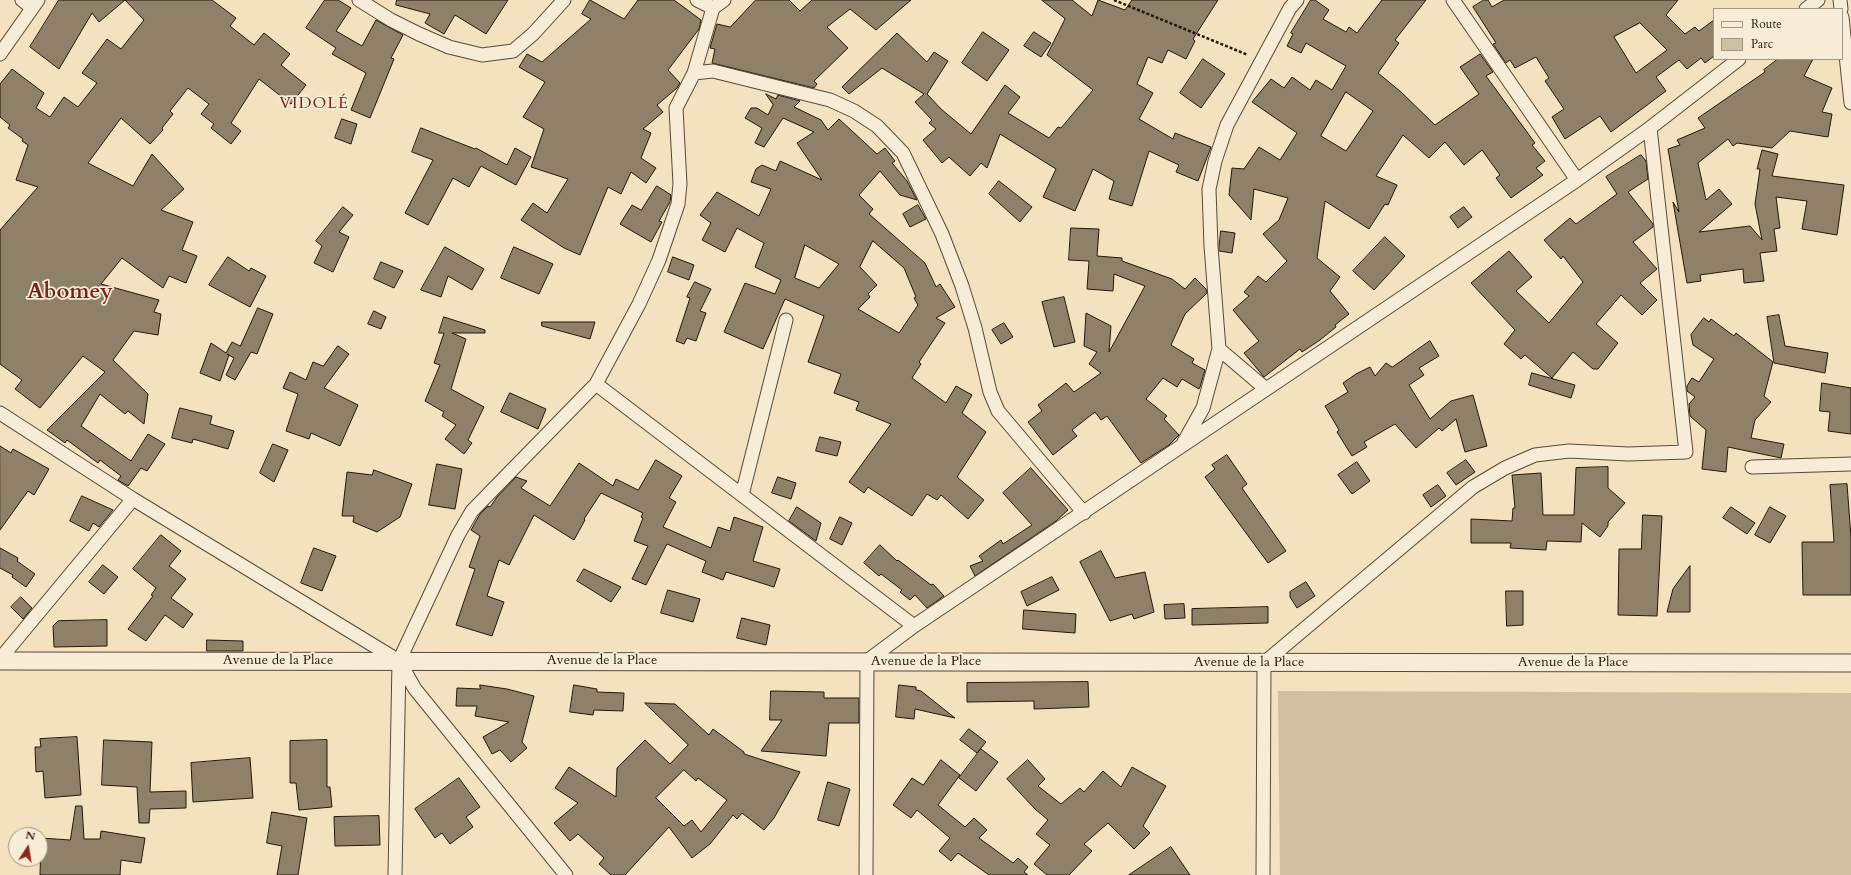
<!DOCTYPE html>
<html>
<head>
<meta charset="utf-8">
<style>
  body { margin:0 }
  #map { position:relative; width:1851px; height:875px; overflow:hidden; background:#f3e1c0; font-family:Cardo,serif }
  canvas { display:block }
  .legend { position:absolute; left:1713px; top:8px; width:130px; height:52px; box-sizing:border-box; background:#f7ecd6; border:1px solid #a29784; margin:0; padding:5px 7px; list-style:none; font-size:12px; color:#231809 }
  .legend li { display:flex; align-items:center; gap:8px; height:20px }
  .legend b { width:20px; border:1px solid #a29784 }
  .north { position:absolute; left:8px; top:827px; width:40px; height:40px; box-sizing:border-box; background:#f7ecd6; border:1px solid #a29784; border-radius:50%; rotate:12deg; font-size:11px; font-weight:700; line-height:16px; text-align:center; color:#231809 }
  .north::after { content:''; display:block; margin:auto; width:14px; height:18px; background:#8f2418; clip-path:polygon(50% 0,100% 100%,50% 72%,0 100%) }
</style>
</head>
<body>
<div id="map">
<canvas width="1851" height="875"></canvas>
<ul class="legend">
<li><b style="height:5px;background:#f7ecd6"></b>Route</li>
<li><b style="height:11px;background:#d0bfa1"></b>Parc</li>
</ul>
<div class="north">N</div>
</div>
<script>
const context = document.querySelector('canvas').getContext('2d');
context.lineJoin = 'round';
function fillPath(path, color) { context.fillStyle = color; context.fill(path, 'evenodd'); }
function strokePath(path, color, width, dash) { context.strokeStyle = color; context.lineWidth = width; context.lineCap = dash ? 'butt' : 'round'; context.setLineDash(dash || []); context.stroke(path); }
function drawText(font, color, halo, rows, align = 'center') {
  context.font = font + ' Cardo,serif'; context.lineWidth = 3.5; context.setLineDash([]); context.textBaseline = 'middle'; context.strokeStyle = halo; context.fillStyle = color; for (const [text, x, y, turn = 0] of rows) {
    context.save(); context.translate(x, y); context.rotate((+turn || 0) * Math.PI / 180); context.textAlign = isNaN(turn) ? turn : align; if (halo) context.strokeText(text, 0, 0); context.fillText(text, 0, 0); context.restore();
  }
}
fillPath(new Path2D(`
  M 1278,691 L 1851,693 L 1851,875 L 1280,875 Z`), '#d0bfa1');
const building = new Path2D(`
  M 59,0 L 212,0 L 236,18 L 230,26 L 254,45 L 264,33 L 290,54 L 281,65 L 306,85 L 291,104 L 259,79 L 231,123 L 241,131 L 231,144 L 211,128 L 214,124 L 201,114 L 209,104 L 188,88 L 170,111 L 173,114 L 162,128 L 163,130 L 150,144 L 121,118 L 88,163 L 133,186 L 152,154 L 184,189 L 161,210 L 193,222 L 182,250 L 197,256 L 186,283 L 169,276 L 163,288 L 122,258 L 101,284 L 159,300 L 154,312 L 161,314 L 158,335 L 134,331 L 113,360 L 148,394 L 144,424 L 128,411 L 125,414 L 100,394 L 81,426 L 131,461 L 148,434 L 165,444 L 147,471 L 141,468 L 128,486 L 118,480 L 121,476 L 100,460 L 98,463 L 67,440 L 65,443 L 47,430 L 105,372 L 83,356 L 40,408 L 15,389 L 22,380 L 0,364 L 0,230 L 38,187 L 16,180 L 28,145 L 22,141 L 23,139 L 8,128 L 10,125 L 0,117 L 0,84 L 12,69 L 44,93 L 36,108 L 50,117 L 64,97 L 78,107 L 97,83 L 82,73 L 107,39 L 121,49 L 144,20 L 125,0 L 99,22 L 92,13 L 59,69 L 30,47 Z
  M 325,0 L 338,0 L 351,8 L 336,31 L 362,46 L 376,20 L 403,35 L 391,58 L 394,59 L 370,118 L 351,110 L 366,73 L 332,54 L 336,48 L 306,28 Z
  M 397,0 L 508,0 L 486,34 L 455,15 L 444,34 L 425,23 L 430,14 L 396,5 Z
  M 590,0 L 624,19 L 638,0 L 674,0 L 701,20 L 699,29 L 668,70 L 680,83 L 677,88 L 657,105 L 663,112 L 643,129 L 651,133 L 641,158 L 656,168 L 646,183 L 631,172 L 621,194 L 608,187 L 580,255 L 564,248 L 521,220 L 533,203 L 547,213 L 568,179 L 531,167 L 544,129 L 523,117 L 545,82 L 519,67 L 527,54 L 542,62 L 591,19 L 582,14 Z
  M 756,0 L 789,0 L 800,11 L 812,0 L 911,0 L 876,30 L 850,9 L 827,27 L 848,48 L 814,81 L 817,84 L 814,88 L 712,63 L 715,49 L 710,48 L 717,24 L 730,27 Z
  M 1042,0 L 1072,0 L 1092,16 L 1098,0 L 1125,10 L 1132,0 L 1218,0 L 1193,39 L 1195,41 L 1186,59 L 1168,50 L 1162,63 L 1148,57 L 1137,84 L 1153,93 L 1139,119 L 1173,139 L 1175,133 L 1211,147 L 1198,181 L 1176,172 L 1179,165 L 1149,151 L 1132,206 L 1109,199 L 1114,181 L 1093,169 L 1075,211 L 1043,197 L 1056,169 L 1000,134 L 987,168 L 981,163 L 970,176 L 949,157 L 942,163 L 923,140 L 936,129 L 929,123 L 932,120 L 915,102 L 924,94 L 882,68 L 849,94 L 842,87 L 897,33 L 927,62 L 934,52 L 948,61 L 927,94 L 941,109 L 971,134 L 1005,85 L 1020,97 L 1008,113 L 1049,138 L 1058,127 L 1061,128 L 1093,90 L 1047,55 L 1065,19 Z
  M 1311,0 L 1315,0 L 1329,10 L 1323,19 L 1346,32 L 1349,27 L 1357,33 L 1382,0 L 1426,0 L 1395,40 L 1399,43 L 1378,73 L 1401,92 L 1435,125 L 1479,94 L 1460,67 L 1480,54 L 1493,72 L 1486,76 L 1535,143 L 1532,145 L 1545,161 L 1536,168 L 1543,175 L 1511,198 L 1496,178 L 1500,175 L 1482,150 L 1464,165 L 1445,142 L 1429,158 L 1403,135 L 1376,176 L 1397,185 L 1388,205 L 1385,204 L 1369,229 L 1325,201 L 1317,258 L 1340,277 L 1330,291 L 1349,314 L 1335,325 L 1336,327 L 1320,340 L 1302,352 L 1300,349 L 1264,377 L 1244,353 L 1259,341 L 1233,310 L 1249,296 L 1244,292 L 1258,276 L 1266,282 L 1287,261 L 1263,234 L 1279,220 L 1288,198 L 1254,189 L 1251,220 L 1229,195 L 1232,168 L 1244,169 L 1259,147 L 1280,160 L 1297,133 L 1252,102 L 1271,79 L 1284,88 L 1292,77 L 1310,90 L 1316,80 L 1332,90 L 1346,66 L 1306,43 L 1301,53 L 1287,46 L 1293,34 L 1291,33 ZM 1346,92 L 1373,111 L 1346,151 L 1321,136 Z
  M 1484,0 L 1488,0 L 1492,7 L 1504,0 L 1678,0 L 1666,15 L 1685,34 L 1695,27 L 1699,31 L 1714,20 L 1714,56 L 1705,63 L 1701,58 L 1687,69 L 1679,60 L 1656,77 L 1666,91 L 1611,132 L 1600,116 L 1565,139 L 1552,117 L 1564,109 L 1545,81 L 1549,78 L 1536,57 L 1515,68 L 1510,60 L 1506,63 L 1493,44 L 1496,43 L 1473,7 ZM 1640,23 L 1667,50 L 1636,73 L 1614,37 Z
  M 983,32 L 1009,50 L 987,81 L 962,63 Z
  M 1034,32 L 1051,43 L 1041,57 L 1024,46 Z
  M 1203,59 L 1225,74 L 1201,108 L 1180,93 Z
  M 1778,59 L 1813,59 L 1804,76 L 1832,88 L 1822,112 L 1832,114 L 1828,137 L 1790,131 L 1772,148 L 1737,143 L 1733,146 L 1728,139 L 1698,163 L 1706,200 L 1719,189 L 1732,204 L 1699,232 L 1750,226 L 1762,240 L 1755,204 L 1760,169 L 1757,169 L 1762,150 L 1778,154 L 1772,176 L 1844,185 L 1837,235 L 1802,229 L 1807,201 L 1776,197 L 1780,228 L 1774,229 L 1777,251 L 1760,253 L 1764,281 L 1744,283 L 1743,269 L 1700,275 L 1701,281 L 1687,283 L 1673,202 L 1679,212 L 1668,149 L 1680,145 L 1677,140 L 1705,128 L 1698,118 L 1765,72 L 1764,70 Z
  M 766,94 L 776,99 L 778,95 L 800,101 L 794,107 L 821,120 L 828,130 L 839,119 L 877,154 L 885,148 L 895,161 L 892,163 L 907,181 L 917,200 L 900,195 L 880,171 L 859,195 L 873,209 L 869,214 L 925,263 L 936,287 L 940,284 L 955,307 L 936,318 L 945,323 L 919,362 L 921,364 L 912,378 L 946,403 L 956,386 L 972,395 L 962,413 L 986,432 L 957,477 L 984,500 L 968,519 L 941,495 L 937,500 L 927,494 L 912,516 L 868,487 L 864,493 L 849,482 L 891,424 L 856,410 L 859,402 L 834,393 L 841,374 L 808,362 L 824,316 L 785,299 L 763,349 L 724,332 L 745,283 L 775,294 L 781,280 L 755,267 L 764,243 L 737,228 L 725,252 L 702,240 L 711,223 L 700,215 L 717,192 L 759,216 L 771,189 L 751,182 L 756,169 L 762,165 L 776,171 L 780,161 L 822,180 L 797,143 L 814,132 L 783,118 L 764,147 L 755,143 L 762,128 L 745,118 L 751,108 L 757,108 L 768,115 L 773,105 ZM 873,241 L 904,268 L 916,297 L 914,298 L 918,305 L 899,333 L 858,309 L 870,297 L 868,294 L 877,285 L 860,267 ZM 805,245 L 839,264 L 819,288 L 795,278 Z
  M 342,119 L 357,124 L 351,144 L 335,138 Z
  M 421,128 L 475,149 L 476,148 L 507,165 L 515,148 L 531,157 L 516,185 L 481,166 L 469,187 L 453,178 L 428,225 L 405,213 L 433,160 L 412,152 Z
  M 1641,155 L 1646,161 L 1648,179 L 1628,192 L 1653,224 L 1653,227 L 1633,242 L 1657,269 L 1640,283 L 1657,300 L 1642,315 L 1621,295 L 1596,324 L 1618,343 L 1598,369 L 1593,369 L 1573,352 L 1552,378 L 1525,355 L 1521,359 L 1504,344 L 1515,330 L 1471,283 L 1509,251 L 1532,277 L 1516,291 L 1549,323 L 1583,282 L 1563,256 L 1561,259 L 1544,240 L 1570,218 L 1576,224 L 1617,194 L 1606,177 Z
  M 999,181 L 1032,207 L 1020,222 L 989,194 Z
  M 657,186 L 671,195 L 670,202 L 659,221 L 662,222 L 651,242 L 620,224 L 632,205 L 641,210 Z
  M 918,205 L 926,219 L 910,227 L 903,214 Z
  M 343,207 L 353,215 L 339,232 L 349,237 L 333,272 L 314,263 L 322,246 L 316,241 Z
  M 1464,207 L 1472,217 L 1458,228 L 1450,217 Z
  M 1071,228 L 1099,229 L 1097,256 L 1122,258 L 1122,261 L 1172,279 L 1185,289 L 1195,278 L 1206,289 L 1207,293 L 1185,314 L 1171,345 L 1194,359 L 1192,363 L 1205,370 L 1200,387 L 1199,389 L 1182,379 L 1177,387 L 1163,378 L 1146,399 L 1167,416 L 1164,419 L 1179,435 L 1169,445 L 1141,463 L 1107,416 L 1101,420 L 1095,412 L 1072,430 L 1077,436 L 1053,455 L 1028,422 L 1042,411 L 1038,405 L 1066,383 L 1074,392 L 1101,373 L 1089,364 L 1097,352 L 1084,346 L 1086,313 L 1111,326 L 1109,352 L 1145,286 L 1114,274 L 1113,291 L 1087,289 L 1089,261 L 1069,260 Z
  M 1221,231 L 1235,233 L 1232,253 L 1219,251 Z
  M 1385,237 L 1405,256 L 1374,290 L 1353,271 Z
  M 445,247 L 484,269 L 472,290 L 448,276 L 441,297 L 421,290 Z
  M 514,247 L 553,264 L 539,294 L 501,278 Z
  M 228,257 L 249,271 L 251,268 L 266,276 L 250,307 L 209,285 Z
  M 673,257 L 694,265 L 689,280 L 668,272 Z
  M 381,262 L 403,271 L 394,288 L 374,279 Z
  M 695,282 L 711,289 L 700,311 L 706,313 L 696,341 L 687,338 L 684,344 L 676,341 L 690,298 L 687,297 Z
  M 1064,297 L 1075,342 L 1054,347 L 1042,302 Z
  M 258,308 L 273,314 L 257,354 L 251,352 L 235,380 L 226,375 L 234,358 L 227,354 L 229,355 L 220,381 L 200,373 L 211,343 L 226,353 L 232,342 L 240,346 Z
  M 374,311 L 386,317 L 381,329 L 368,324 Z
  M 1779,315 L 1785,346 L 1828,353 L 1825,373 L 1774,363 L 1767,317 Z
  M 444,317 L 485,330 L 485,333 L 452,333 L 466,339 L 451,389 L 484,407 L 468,440 L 472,443 L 464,454 L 445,439 L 456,425 L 442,416 L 444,412 L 425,401 L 440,365 L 434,363 L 444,333 L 439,333 Z
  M 1704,318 L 1709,322 L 1711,319 L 1734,336 L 1736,333 L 1773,362 L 1764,396 L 1771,402 L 1755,420 L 1751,438 L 1784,444 L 1781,458 L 1728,447 L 1726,472 L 1702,469 L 1706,430 L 1690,416 L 1689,404 L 1695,397 L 1687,391 L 1687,386 L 1692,378 L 1699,382 L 1714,359 L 1693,345 L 1691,335 Z
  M 542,322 L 595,322 L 590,339 L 542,326 Z
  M 1004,323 L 1013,337 L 1001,344 L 992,330 Z
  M 1430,341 L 1439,356 L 1419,368 L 1424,375 L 1409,385 L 1430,419 L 1451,401 L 1473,395 L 1487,446 L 1465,452 L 1456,419 L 1442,431 L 1439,428 L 1416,448 L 1395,424 L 1364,442 L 1367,447 L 1352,456 L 1337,432 L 1339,430 L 1325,406 L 1348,392 L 1343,383 L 1356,374 L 1370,367 L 1375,376 L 1386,363 L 1392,367 Z
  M 338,346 L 349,354 L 324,388 L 358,405 L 340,446 L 311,433 L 309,439 L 286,431 L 298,394 L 283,388 L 290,372 L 306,380 L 313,362 L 323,366 Z
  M 1532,373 L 1575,385 L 1571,398 L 1529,385 Z
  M 1822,383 L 1851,388 L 1851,434 L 1828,431 L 1830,412 L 1820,411 Z
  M 510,393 L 546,409 L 538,429 L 501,412 Z
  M 180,408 L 212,416 L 210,424 L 234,431 L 228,449 L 193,439 L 192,443 L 172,438 Z
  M 820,437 L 841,442 L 837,456 L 816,451 Z
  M 273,444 L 288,450 L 274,482 L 260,473 Z
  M 0,446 L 11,453 L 13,449 L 49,469 L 34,495 L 28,491 L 0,530 Z
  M 1227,455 L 1247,484 L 1242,488 L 1286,551 L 1268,563 L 1205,477 L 1215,469 L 1212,465 Z
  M 656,460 L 682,476 L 669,498 L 676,502 L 663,527 L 711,548 L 718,527 L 730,531 L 734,517 L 763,527 L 753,561 L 780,569 L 774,587 L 726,572 L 723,580 L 702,572 L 706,561 L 667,544 L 646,585 L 632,579 L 648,546 L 634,541 L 643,518 L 641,517 L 643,513 L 601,493 L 584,519 L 585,520 L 574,540 L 534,515 L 509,565 L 499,560 L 487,596 L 504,602 L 492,636 L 456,625 L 475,569 L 469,567 L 480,536 L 471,530 L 480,514 L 488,506 L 490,507 L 497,497 L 516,477 L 527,481 L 521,488 L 550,506 L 579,463 L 613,486 L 616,479 L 638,490 Z
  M 1466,460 L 1475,472 L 1456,485 L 1447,473 Z
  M 1357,462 L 1370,481 L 1352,494 L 1338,475 Z
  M 437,464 L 462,469 L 455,509 L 429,505 Z
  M 1608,467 L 1608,488 L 1625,503 L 1608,522 L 1608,526 L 1600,537 L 1582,523 L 1581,542 L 1547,541 L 1546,550 L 1510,548 L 1511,543 L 1471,543 L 1471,519 L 1512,521 L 1513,508 L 1515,508 L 1512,475 L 1541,473 L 1543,515 L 1574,515 L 1576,468 Z
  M 1031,468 L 1068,510 L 1056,521 L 975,576 L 970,566 L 983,561 L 979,556 L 1001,540 L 1003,544 L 1032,525 L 1003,493 Z
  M 374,470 L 412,484 L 400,517 L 377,532 L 353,522 L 354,516 L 342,516 L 347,472 L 372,475 Z
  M 778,477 L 796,483 L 791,499 L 772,493 Z
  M 1847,484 L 1851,537 L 1851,595 L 1803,595 L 1802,542 L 1834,542 L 1830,485 Z
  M 1438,485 L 1446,496 L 1431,507 L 1423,495 Z
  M 82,496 L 113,510 L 99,527 L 93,523 L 89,531 L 70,521 Z
  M 797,507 L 821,523 L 816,541 L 789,521 Z
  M 1731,507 L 1755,523 L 1747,534 L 1723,518 Z
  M 1770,507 L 1786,516 L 1770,543 L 1755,535 Z
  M 1643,515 L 1662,516 L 1657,616 L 1618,615 L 1619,549 L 1641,549 Z
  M 840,517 L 852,523 L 842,545 L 830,539 Z
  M 161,535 L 181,551 L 169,566 L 186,579 L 171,598 L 193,614 L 183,628 L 165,615 L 146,641 L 128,629 L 153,596 L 151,595 L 156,588 L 133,569 Z
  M 880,545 L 897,561 L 898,560 L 931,585 L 933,584 L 944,596 L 927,608 L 915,595 L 910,600 L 900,592 L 902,590 L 881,574 L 879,576 L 864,563 Z
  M 0,548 L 18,558 L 17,561 L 35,574 L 26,587 L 12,577 L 13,575 L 0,568 Z
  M 314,548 L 336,556 L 322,591 L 301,583 Z
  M 1101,551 L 1115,578 L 1145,572 L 1154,612 L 1134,619 L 1132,614 L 1110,621 L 1080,562 Z
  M 103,565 L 118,577 L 104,594 L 89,582 Z
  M 1690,566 L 1690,612 L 1667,612 L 1673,589 Z
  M 584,569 L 621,587 L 611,602 L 577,581 Z
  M 1052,577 L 1059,590 L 1027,606 L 1021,592 Z
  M 1306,582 L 1315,596 L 1297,608 L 1290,597 L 1290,592 Z
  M 668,590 L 700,599 L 693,622 L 661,613 Z
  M 1506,591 L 1523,591 L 1523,625 L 1507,626 Z
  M 21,597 L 32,608 L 23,619 L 11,607 Z
  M 1184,604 L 1185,618 L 1165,619 L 1164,605 Z
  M 1268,607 L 1268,623 L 1192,625 L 1192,609 Z
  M 1024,610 L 1076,614 L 1075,633 L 1023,629 Z
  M 742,618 L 770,625 L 766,645 L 737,638 Z
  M 107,620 L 107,646 L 54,647 L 53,626 L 58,621 Z
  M 207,640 L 243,641 L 243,651 L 207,651 Z
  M 1088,682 L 1089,707 L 1034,709 L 1034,701 L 967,702 L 967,683 Z
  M 480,685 L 507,689 L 534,696 L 522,742 L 527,748 L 511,762 L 500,750 L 492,754 L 483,737 L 509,722 L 475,716 L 477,706 L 456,706 L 457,688 L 480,689 Z
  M 574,685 L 597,689 L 597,692 L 624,693 L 623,711 L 594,710 L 593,715 L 570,712 Z
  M 899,685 L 916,687 L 916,690 L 921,691 L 955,718 L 915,709 L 914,719 L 896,717 Z
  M 771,691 L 824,692 L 824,698 L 859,698 L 859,723 L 829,723 L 826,756 L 761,751 L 782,720 L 770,720 Z
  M 645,703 L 675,704 L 709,735 L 713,729 L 744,752 L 744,754 L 800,772 L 774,818 L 764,830 L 742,813 L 737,819 L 733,815 L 710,844 L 692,858 L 669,827 L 625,875 L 611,875 L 599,864 L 604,858 L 578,834 L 570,841 L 554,823 L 578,803 L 555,788 L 569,767 L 616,797 L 617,768 L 645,740 L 670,764 L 688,745 ZM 684,770 L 696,781 L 698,778 L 727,800 L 701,832 L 692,820 L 684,826 L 656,798 Z
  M 969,729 L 986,742 L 977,753 L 960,740 Z
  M 77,737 L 81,795 L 45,798 L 43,771 L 36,772 L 35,747 L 41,747 L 40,739 Z
  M 104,740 L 152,742 L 150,792 L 186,791 L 186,808 L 150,809 L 149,823 L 139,823 L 137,787 L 102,785 Z
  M 327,740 L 327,787 L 330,787 L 332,807 L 299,810 L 296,783 L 290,783 L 290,741 Z
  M 981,749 L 998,762 L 976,791 L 959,778 Z
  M 250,758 L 253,798 L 193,802 L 191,763 Z
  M 941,760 L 960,775 L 938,805 L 965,827 L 974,818 L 987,830 L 979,838 L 1013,863 L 1018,858 L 1028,867 L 1024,872 L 1028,875 L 989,875 L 958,853 L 951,861 L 939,851 L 950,838 L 917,810 L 911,818 L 893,805 L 912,778 L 923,785 Z
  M 1028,760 L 1045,779 L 1038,786 L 1061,804 L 1080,788 L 1084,792 L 1103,771 L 1121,787 L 1132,767 L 1166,786 L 1143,826 L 1150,833 L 1134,849 L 1108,823 L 1084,844 L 1092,851 L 1069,875 L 1047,875 L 1034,864 L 1050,845 L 1036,834 L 1048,820 L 1035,809 L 1007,779 Z
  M 459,778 L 480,807 L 466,817 L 473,827 L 450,844 L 442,833 L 435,838 L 415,809 Z
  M 828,782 L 850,789 L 839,826 L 818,820 Z
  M 76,806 L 82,806 L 84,839 L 100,839 L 101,831 L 145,838 L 141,863 L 121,860 L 120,875 L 40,875 L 41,838 L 70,840 Z
  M 272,812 L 307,818 L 298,875 L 277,875 L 282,846 L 267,843 Z
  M 379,816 L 380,845 L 335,846 L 334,817 Z
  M 1171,847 L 1190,875 L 1129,875 Z`);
fillPath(building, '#8f8168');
strokePath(building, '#231809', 1);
const minor = new Path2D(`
  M 22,0 L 32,8
  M 359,0 L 391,20 L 419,34 L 449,47 L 482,55 L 513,51 L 533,34 L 564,0
  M 697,0 L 713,8
  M 1453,0 L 1577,180
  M 1840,0 L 1841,9
  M 1806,9 L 1818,0
  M 1842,17 L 1851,103
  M 0,54 L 38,0
  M 694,73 L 713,71 L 830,100 L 854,111 L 877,126 L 903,153 L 942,234 L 962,286 L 975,328 L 990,392 L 998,411 L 1084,513
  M 1219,349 L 1266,389
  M 596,384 L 914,626
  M 0,413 L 133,499 L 399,661 L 415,689 L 566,875
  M 1184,442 L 1203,408 L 1219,349 L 1211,246 L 1209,189 L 1215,161 L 1227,125 L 1290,8 L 1297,0
  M 1752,467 L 1851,464
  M 742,495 L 786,320
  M 0,659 L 133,499
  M 395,875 L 399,661 L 458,535 L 472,511 L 596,384 L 639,304 L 659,260 L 678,204 L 680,184 L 676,108 L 694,73 L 713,8 L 724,0
  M 866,875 L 867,661 L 914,626 L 1577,180 L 1650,128 L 1739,59
  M 1263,875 L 1264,663 L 1473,487 L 1505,468 L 1535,455 L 1569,451 L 1628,454 L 1686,452 L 1650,128`);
const tertiary = new Path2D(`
  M 0,661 L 1851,663`);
strokePath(minor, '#574a37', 15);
strokePath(tertiary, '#574a37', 19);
strokePath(new Path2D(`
  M 1114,0 L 1248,55`), '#231809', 2.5, [3, 2]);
strokePath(minor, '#f7ecd6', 13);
strokePath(tertiary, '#f7ecd6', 17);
drawText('14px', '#231809', '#f7ecd6', [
  ["Avenue de la Place",278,661],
  ["Avenue de la Place",602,661],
  ["Avenue de la Place",926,662],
  ["Avenue de la Place",1249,663],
  ["Avenue de la Place",1573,663]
]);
context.letterSpacing = '1px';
drawText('16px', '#7a1f14', '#f7ecd6', [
  ["VIDOLÉ",314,104]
]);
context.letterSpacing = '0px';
drawText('bold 22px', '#7a1f14', '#f7ecd6', [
  ["Abomey",70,293]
]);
</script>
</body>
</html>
